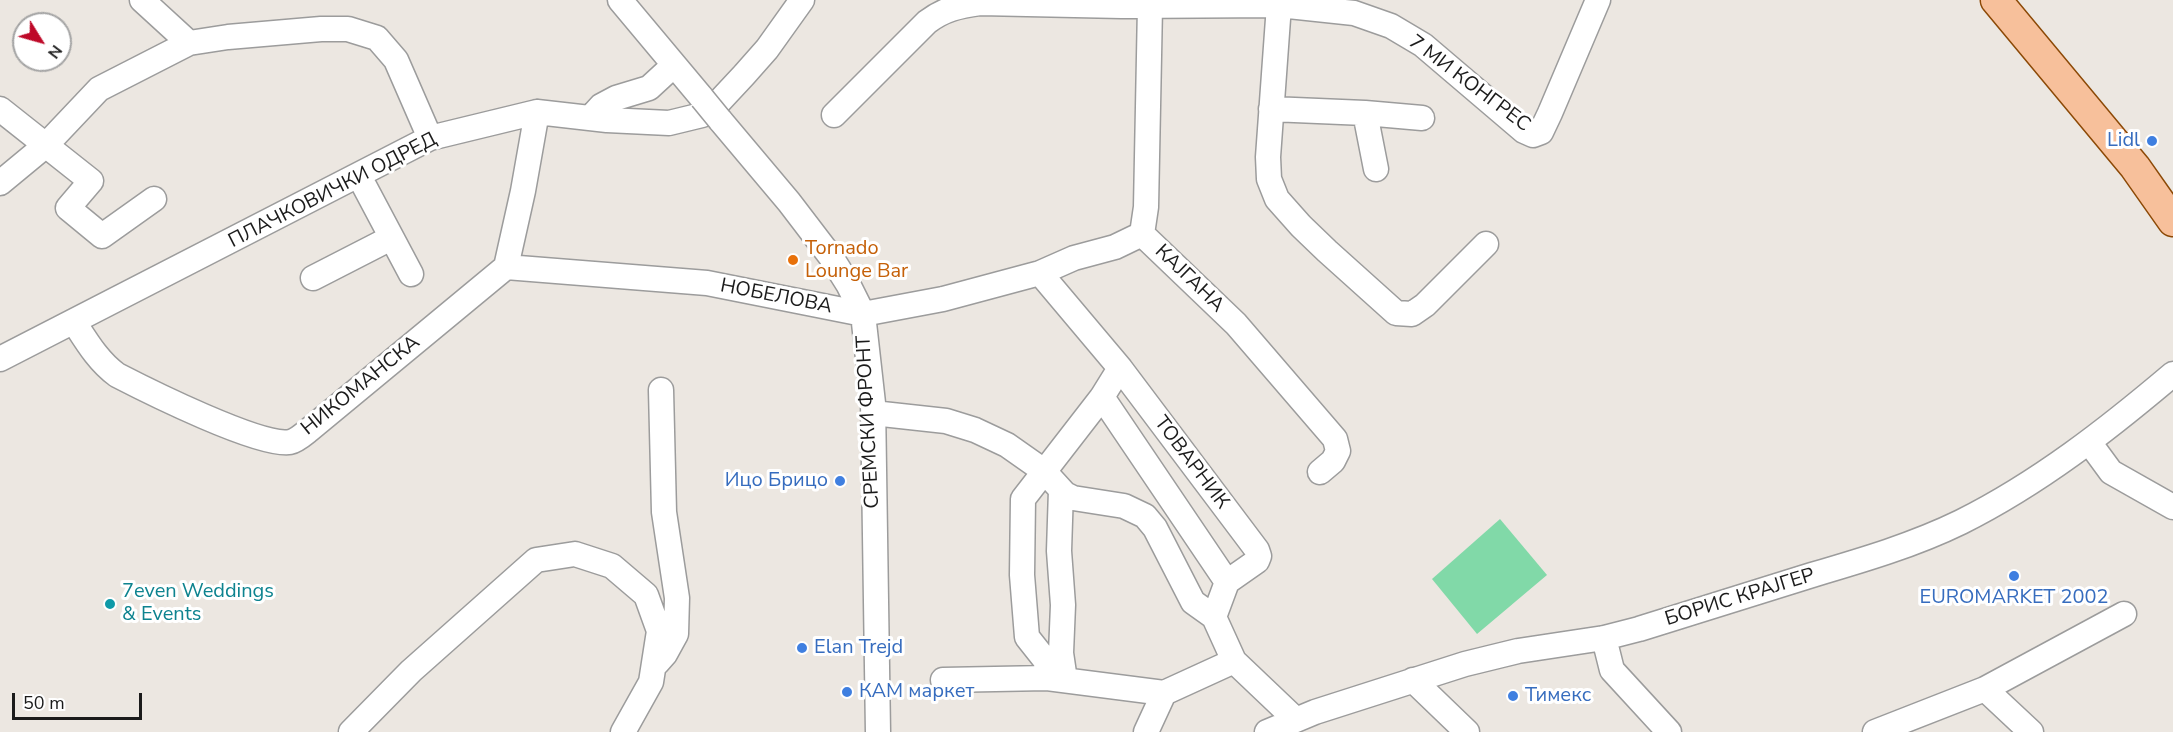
<!DOCTYPE html>
<html>
<head>
<meta charset="utf-8">
<style>
  body { margin:0 }
  #map { position:relative; width:2173px; height:732px; overflow:hidden; background:#ece7e1; font-family:"Nunito Sans",sans-serif }
  canvas { display:block }
  .north { position:absolute; left:12px; top:12px; width:60px; height:60px; box-sizing:border-box; background:#fff; border:2px solid #a4a4a4; border-radius:50%; rotate:127deg; font-size:16px; font-weight:700; line-height:24px; text-align:center; color:#1b1b1b }
  .north::after { content:''; display:block; margin:auto; width:21px; height:27px; background:#be0928; clip-path:polygon(50% 0,100% 100%,50% 72%,0 100%) }
  .scale { position:absolute; left:12px; top:693px; width:130px; height:27px; box-sizing:border-box; border:3px solid #1b1b1b; border-top:0; padding-left:8px; font-size:18px; line-height:21px; white-space:nowrap; color:#1b1b1b; -webkit-text-stroke:4px #fff; paint-order:stroke }
</style>
</head>
<body>
<div id="map">
<canvas width="2173" height="732"></canvas>
<div class="north">N</div>
<div class="scale">50 m</div>
</div>
<script>
const context = document.querySelector('canvas').getContext('2d');
context.lineJoin = 'round';
function fillPath(path, color) { context.fillStyle = color; context.fill(path, 'evenodd'); }
function strokePath(path, color, width, dash) { context.strokeStyle = color; context.lineWidth = width; context.lineCap = dash ? 'butt' : 'round'; context.setLineDash(dash || []); context.stroke(path); }
function drawText(font, color, halo, rows, align = 'center') {
  context.font = font + ' "Nunito Sans",sans-serif'; context.lineWidth = 6; context.setLineDash([]); context.textBaseline = 'middle'; context.strokeStyle = halo; context.fillStyle = color; for (const [text, x, y, turn = 0] of rows) {
    context.save(); context.translate(x, y); context.rotate((+turn || 0) * Math.PI / 180); context.textAlign = isNaN(turn) ? turn : align; if (halo) context.strokeText(text, 0, 0); context.fillText(text, 0, 0); context.restore();
  }
}
fillPath(new Path2D(`
  M 1500,519 L 1547,575 L 1477,634 L 1432,579 Z`), '#81d9a8');
const minor = new Path2D(`
  M 142,0 L 189,43
  M 620,0 L 702,98
  M 1279,5 L 1268,157 L 1269,179 L 1277,199 L 1301,226 L 1327,251 L 1396,313 L 1412,314 L 1425,305 L 1486,244
  M 1150,6 L 1146,207 L 1142,234 L 1236,324 L 1335,439 L 1338,451 L 1333,461 L 1320,472
  M 0,109 L 91,181 L 68,208 L 102,236 L 154,199
  M 1271,109 L 1365,113 L 1422,118
  M 1365,113 L 1376,169
  M 834,115 L 927,22 C 944,9 959,6 980,3 L 1122,6 L 1279,5 L 1354,13 L 1391,26 L 1423,45 L 1524,131 L 1533,135 L 1541,132 L 1550,113 L 1598,0
  M 590,118 L 601,106 L 616,98 L 649,88 L 674,65
  M 720,120 L 789,202 L 831,257 L 848,284 L 863,314 L 873,403 L 878,732
  M 359,176 L 411,274
  M 0,183 L 46,145 L 99,89 L 189,43 L 228,37 L 321,29 L 348,29 L 377,38 L 396,60 L 430,138
  M 506,267 L 707,283 L 863,314 L 943,299 L 1040,273 L 1074,258 L 1115,247 L 1142,234
  M 1040,273 L 1120,368 L 1257,550 L 1259,556 L 1257,561 L 1227,582 L 1214,617 L 1234,661
  M 313,278 L 391,238
  M 74,322 C 87,342 98,361 117,375 C 148,391 260,447 290,442 C 296,441 304,434 309,430 L 506,267 L 523,191 L 537,112
  M 0,359 L 430,138 L 537,112 L 607,120 L 669,123 L 702,115 L 716,105 L 744,75 L 767,49 L 802,0
  M 1102,397 L 1227,582
  M 873,413 L 946,421 L 975,430 L 1007,445 L 1044,471 L 1065,494 L 1073,498 L 1124,506 L 1145,516 L 1155,528 L 1193,602 L 1214,617
  M 2089,442 L 2111,472 L 2173,507
  M 1061,490 L 1059,551 L 1063,605 L 1061,653 L 1065,680
  M 1604,638 L 1612,670 L 1669,732
  M 657,663 L 665,654 L 676,634 L 677,598 L 664,512 L 661,390
  M 1047,678 L 1046,661 L 1027,637 L 1022,575 L 1023,499 L 1102,397 L 1120,368
  M 943,680 L 1047,678 L 1164,693
  M 1413,680 L 1467,732
  M 1985,689 L 2124,614
  M 351,732 L 411,671 L 536,560 L 575,554 L 612,566 L 646,595 L 659,631 L 651,682 L 623,732
  M 1146,732 L 1164,693 L 1234,661 L 1295,719
  M 1267,732 L 1315,712 L 1465,664 L 1518,651 L 1604,638 L 1639,629 C 1696,611 1754,593 1812,575 C 1863,560 1914,545 1961,522 C 2039,483 2108,429 2173,374
  M 1875,732 L 1985,689 L 2031,732`);
const major = new Path2D(`
  M 1996,0 L 2135,167 L 2173,221`);
strokePath(minor, '#9c9c9c', 27);
strokePath(major, '#8c4906', 33);
strokePath(minor, '#fff', 24);
strokePath(major, '#f7c09b', 30);
const minorBridge = new Path2D(`
  M 702,98 L 720,120`);
strokePath(minorBridge, '#9c9c9c', 27, []);
strokePath(minorBridge, '#fff', 24);
for (const [x, y, r, color] of [
  [2152,141,6,"#3f7fe0"],
  [793,260,6,"#e8710a"],
  [840,481,6,"#3f7fe0"],
  [2014,576,6,"#3f7fe0"],
  [110,604,6,"#0f9aa8"],
  [802,648,6,"#3f7fe0"],
  [847,692,6,"#3f7fe0"],
  [1513,696,6,"#3f7fe0"]
]) { const dot = new Path2D(); dot.arc(x, y, r, 0, 2 * Math.PI); context.fillStyle = color; context.fill(dot); strokePath(dot, '#fff', 2); }
drawText('20px', '#1b1b1b', '#fff', [
  ["7 МИ КОНГРЕС",1469,84,37],
  ["ПЛАЧКОВИЧКИ ОДРЕД",333,191,-27],
  ["КАЈГАНА",1189,279,44],
  ["НОБЕЛОВА",776,297,11],
  ["НИКОМАНСКА",361,386,-39],
  ["СРЕМСКИ ФРОНТ",869,422,-93],
  ["ТОВАРНИК",1191,463,53],
  ["БОРИС КРАЈГЕР",1740,598,-17]
]);
drawText('20px', '#366cbe', '#fff', [
  ["Lidl",2140,141,"right"],
  ["Ицо Брицо",828,481,"right"],
  ["EUROMARKET 2002",2014,598,"center"],
  ["Elan Trejd",814,648],
  ["КАМ маркет",859,692],
  ["Тимекс",1525,696]
], 'left');
drawText('20px', '#c56008', '#fff', [
  ["Tornado",805,249],
  ["Lounge Bar",805,272]
], 'left');
drawText('20px', '#0d838f', '#fff', [
  ["7even Weddings",122,592],
  ["& Events",122,615]
], 'left');
</script>
</body>
</html>
